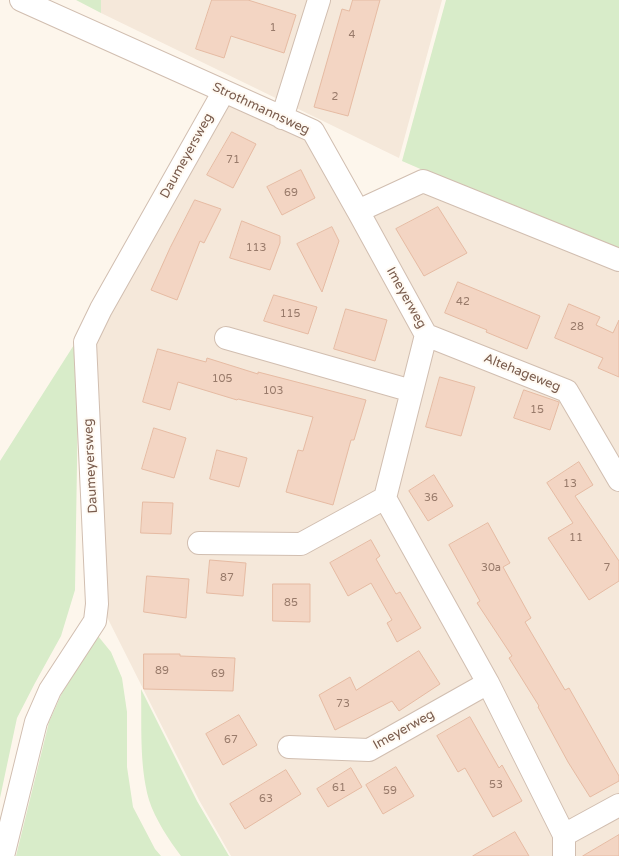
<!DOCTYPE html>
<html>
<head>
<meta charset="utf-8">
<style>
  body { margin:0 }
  canvas { display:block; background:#fdf6ec }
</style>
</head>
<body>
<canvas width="619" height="856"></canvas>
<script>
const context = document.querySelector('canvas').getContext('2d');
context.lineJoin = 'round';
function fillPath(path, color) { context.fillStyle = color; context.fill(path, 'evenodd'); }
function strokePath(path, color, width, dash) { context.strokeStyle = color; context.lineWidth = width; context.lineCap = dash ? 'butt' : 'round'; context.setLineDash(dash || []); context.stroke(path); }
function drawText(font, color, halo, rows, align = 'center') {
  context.font = font + ' "Varela Round",sans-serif'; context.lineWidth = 4; context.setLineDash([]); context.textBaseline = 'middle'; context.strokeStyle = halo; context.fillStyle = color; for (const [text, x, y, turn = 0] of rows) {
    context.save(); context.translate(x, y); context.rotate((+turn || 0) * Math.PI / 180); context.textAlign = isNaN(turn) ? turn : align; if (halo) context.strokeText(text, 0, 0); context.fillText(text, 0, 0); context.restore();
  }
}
fillPath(new Path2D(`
  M 101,0 L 442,0 L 399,158 L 101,13 Z
  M 226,97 L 305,135 L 356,222 L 422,189 L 619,271 L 619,856 L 231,856 L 199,800 L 107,617 L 85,342 Z`), '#f5e8da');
fillPath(new Path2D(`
  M 76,0 L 101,0 L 101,13 Z
  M 446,0 L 619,0 L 619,255 L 402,161 Z
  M 79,337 L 75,590 L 61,636 L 35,683 L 17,718 L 0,798 L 0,461 Z
  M 98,636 L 111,652 L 122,678 L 127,712 L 127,767 L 133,807 L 155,849 L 161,856 L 16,856 L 49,722 L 62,693 Z
  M 141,689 L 197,801 L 229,856 L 181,856 C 169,840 155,819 149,800 C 139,764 142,725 141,689 Z`), '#d8ecc9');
const building = new Path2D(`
  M 212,0 L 248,0 L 296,15 L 284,53 L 231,36 L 224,58 L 196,49 Z
  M 353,0 L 380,0 L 348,116 L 314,107 L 342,9 L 349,11 Z
  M 232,132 L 256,144 L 233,188 L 207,175 Z
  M 301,170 L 315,198 L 282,215 L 267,187 Z
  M 195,200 L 221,209 L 204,243 L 200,241 L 177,300 L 151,290 L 170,248 Z
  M 438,207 L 467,253 L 424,276 L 396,229 Z
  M 242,221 L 280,236 L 280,243 L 270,270 L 230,258 Z
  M 332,227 L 339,241 L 322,292 L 297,244 Z
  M 458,282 L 540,316 L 527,349 L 486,332 L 487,330 L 445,313 Z
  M 274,295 L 317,307 L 308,334 L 264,321 Z
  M 569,304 L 600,317 L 596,325 L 613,333 L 619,320 L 619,377 L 598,368 L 603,358 L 555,338 Z
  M 346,309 L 387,320 L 375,361 L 334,349 Z
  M 158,349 L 206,362 L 207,358 L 258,374 L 258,372 L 366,400 L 354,440 L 351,440 L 333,505 L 286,492 L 298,450 L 303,451 L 313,417 L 238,399 L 237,400 L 178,382 L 170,410 L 143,402 Z
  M 440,377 L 475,387 L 461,436 L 426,427 Z
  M 524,390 L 559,402 L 559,403 L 550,430 L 514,418 Z
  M 154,428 L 186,438 L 174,478 L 142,469 Z
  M 217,450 L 247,458 L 239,487 L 210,479 Z
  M 579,462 L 593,485 L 575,496 L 619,561 L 619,581 L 589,600 L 548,538 L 573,523 L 547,483 Z
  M 434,475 L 453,506 L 428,521 L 409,491 Z
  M 143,502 L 173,503 L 171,534 L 141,533 Z
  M 488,523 L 510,563 L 503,567 L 531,618 L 525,622 L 565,690 L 569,688 L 619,776 L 619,781 L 590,797 L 568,762 L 538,707 L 539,706 L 509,658 L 512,656 L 477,603 L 480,601 L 449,545 Z
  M 371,540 L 380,556 L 376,559 L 396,594 L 400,592 L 421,628 L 397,642 L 387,623 L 392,620 L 371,583 L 348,596 L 330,563 Z
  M 210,560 L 246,563 L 243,596 L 207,593 Z
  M 147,576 L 189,579 L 186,618 L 144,612 Z
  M 273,584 L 310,584 L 310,622 L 273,621 Z
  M 419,651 L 440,684 L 399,711 L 392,701 L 335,730 L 319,695 L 350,677 L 356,690 Z
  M 144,654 L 180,654 L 180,656 L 235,658 L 233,691 L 144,689 Z
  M 239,715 L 257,745 L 223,765 L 206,734 Z
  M 470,717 L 499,768 L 502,765 L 522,801 L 493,817 L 465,768 L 458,772 L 437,736 Z
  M 396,767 L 414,796 L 383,814 L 366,785 Z
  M 351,768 L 362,787 L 328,807 L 317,789 Z
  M 286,770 L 301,794 L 245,829 L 230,804 Z
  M 515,832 L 529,856 L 473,856 Z
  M 619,835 L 619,856 L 583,856 Z`);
fillPath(building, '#f3d5c3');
strokePath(building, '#e6bba3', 1);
const minor = new Path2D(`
  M 21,0 L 313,131 L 358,211 L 423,181 L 619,260
  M 282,118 L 319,0
  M 358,211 L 426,335 L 385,498 L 488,683 L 564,835 L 564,856
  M 426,335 L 567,391 L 619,480
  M 226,338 L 412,391
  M 199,543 L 301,544 L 385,498
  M 289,747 L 369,750 L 488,683
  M 564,835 L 619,805
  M 3,856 L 36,722 L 50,690 L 95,621 L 97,604 L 85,342 L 101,309 L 224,91`);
strokePath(minor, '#d1beb0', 24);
strokePath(minor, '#fff', 22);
drawText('11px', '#987a6a', null, [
  ["1",273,28],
  ["4",352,35],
  ["2",335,97],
  ["71",233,160],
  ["69",291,193],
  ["113",256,248],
  ["42",463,302],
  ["115",290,314],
  ["28",577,327],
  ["105",222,379],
  ["103",273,391],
  ["15",537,410],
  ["13",570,484],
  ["36",431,498],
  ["11",576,538],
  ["30a",491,568],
  ["7",607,568],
  ["87",227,578],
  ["85",291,603],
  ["89",162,671],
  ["69",218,674],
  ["73",343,704],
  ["67",231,740],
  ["53",496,785],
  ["61",339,788],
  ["59",390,791],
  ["63",266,799]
]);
drawText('13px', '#7a5c4d', '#fffaf3', [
  ["Strothmannsweg",261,109,25],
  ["Daumeyersweg",187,156,-61],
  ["Imeyerweg",406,298,61],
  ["Altehageweg",522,373,22],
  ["Daumeyersweg",91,466,-93],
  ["Imeyerweg",404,730,-29]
]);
</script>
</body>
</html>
